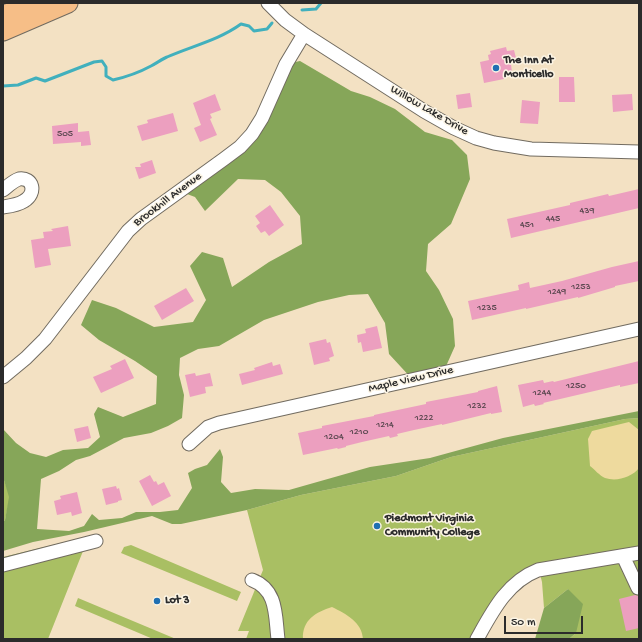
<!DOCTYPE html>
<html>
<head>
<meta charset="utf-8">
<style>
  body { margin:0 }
  #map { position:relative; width:642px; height:642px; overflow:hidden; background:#f3e1c3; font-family:"Gochi Hand",sans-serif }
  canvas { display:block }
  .frame { position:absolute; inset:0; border:4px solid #2b2b2b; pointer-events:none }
  .scale { position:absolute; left:504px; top:616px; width:79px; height:18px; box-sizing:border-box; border:2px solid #2b2b2b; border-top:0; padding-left:5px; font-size:12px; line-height:14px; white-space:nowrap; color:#2b2b2b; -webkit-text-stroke:3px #fcf5e5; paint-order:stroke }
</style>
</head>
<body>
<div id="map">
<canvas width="642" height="642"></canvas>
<div class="frame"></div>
<div class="scale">50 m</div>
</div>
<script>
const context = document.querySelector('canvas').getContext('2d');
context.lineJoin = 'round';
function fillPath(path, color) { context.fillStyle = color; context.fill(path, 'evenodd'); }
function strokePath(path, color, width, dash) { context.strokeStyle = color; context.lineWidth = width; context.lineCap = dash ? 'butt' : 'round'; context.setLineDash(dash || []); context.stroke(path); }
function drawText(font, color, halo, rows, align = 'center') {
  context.font = font + ' "Gochi Hand",sans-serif'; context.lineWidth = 3; context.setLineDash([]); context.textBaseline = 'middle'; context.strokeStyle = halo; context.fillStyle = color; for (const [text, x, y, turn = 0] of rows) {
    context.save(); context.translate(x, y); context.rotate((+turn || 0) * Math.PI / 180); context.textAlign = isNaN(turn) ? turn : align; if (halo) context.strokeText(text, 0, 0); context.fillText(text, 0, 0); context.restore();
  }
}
fillPath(new Path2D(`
  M 639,418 L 639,639 L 569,639 L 576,633 L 568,589 L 544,608 L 542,582 L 539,570 L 507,592 L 484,639 L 246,639 L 249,631 L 238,631 L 263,570 L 247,510 L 301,495 L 396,476 L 451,457 L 625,419 Z
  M 3,477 L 10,497 L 5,520 L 3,522 Z
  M 89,536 L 48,639 L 3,639 L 3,557 Z
  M 131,545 L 241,592 L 237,601 L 121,553 L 124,547 Z
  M 78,598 L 176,639 L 153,639 L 75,606 Z`), '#a9bf63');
fillPath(new Path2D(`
  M 300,61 L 351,91 L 370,97 L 395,109 L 425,132 L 452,140 L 467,155 L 470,179 L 451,224 L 428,244 L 426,271 L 439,290 L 453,319 L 455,346 L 443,373 L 413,380 L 389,354 L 385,323 L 368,294 L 349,295 L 318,302 L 264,320 L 219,346 L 198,349 L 180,358 L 179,375 L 184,395 L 182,418 L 168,426 L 151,433 L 124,438 L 90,456 L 76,460 L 59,471 L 41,479 L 37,529 L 69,531 L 84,526 L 92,514 L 99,520 L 122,518 L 136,512 L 160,512 L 178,510 L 192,488 L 188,473 L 195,469 L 207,465 L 220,449 L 223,457 L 221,482 L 231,493 L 255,489 L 289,490 L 370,467 L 430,458 L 503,438 L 639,411 L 639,418 L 625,419 L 451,457 L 396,476 L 301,495 L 247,510 L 181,524 L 172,524 L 152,516 L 84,532 L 33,542 L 3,551 L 3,522 L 5,520 L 9,497 L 3,477 L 3,429 L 16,443 L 30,453 L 46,457 L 63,450 L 88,448 L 100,437 L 94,414 L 98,407 L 123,417 L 156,404 L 157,376 L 135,361 L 99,340 L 81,325 L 92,300 L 116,308 L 154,327 L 193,322 L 206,300 L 190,266 L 202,252 L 223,258 L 232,287 L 269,262 L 302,244 L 300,216 L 281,192 L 265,180 L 238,179 L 205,211 L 195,197 L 179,191 L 240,147 L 286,64 Z
  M 568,589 L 583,604 L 576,633 L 569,639 L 535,639 L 544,608 Z`), '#86a659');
fillPath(new Path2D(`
  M 629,422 L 639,430 L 639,468 C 632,477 617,482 605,478 C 600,476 594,469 590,466 L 588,439 L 592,431 Z
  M 332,607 C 346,614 362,622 363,639 L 303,639 C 302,620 316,612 332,607 Z`), '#eeda9e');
strokePath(new Path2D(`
  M 302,10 L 316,9 L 321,3
  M 3,86 L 18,85 L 36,78 L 45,81 L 94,62 L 102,61 L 106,67 L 106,76 L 113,80 C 126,77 140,72 151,66 C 157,63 162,59 167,57 C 192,46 219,40 241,24 L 249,26 L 254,31 L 267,29 L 272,23`), '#41b0bd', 3);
fillPath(new Path2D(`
  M 506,47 L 507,51 L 514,50 L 517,62 L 511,64 L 512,73 L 503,74 L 504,79 L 484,83 L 480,62 L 489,60 L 488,55 L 491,54 L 490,51 Z
  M 559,77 L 574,77 L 575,102 L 559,102 Z
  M 470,93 L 472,107 L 458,109 L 456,95 Z
  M 215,94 L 221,110 L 210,114 L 212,118 L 210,119 L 217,135 L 200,142 L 194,128 L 201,125 L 193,103 Z
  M 632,94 L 633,110 L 613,112 L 612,95 Z
  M 522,100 L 540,102 L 538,124 L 520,123 Z
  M 173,113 L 178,131 L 142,141 L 137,126 L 148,123 L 147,120 Z
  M 78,123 L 78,132 L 89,131 L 91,145 L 81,146 L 81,142 L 53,144 L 52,126 Z
  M 152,160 L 156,173 L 139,179 L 135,167 L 141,167 L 140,164 Z
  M 639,189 L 639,208 L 511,238 L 507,219 L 570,205 L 570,203 L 608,194 L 609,196 Z
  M 270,205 L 284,225 L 269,236 L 265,231 L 261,233 L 256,226 L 260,223 L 255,216 Z
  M 68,226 L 71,246 L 48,249 L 51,265 L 35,268 L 31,240 L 44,238 L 43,232 L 53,231 L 51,229 Z
  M 639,261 L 639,281 L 615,286 L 615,287 L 578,298 L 578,297 L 526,309 L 526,308 L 472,320 L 468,301 L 519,290 L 518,285 L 529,282 L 530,288 L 562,281 L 612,267 Z
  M 186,288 L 194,301 L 162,320 L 154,306 Z
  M 377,326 L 382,348 L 363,352 L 361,342 L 358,343 L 357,335 L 366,333 L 365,329 Z
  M 326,339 L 327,343 L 330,342 L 334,356 L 329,358 L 330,361 L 314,365 L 309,343 Z
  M 125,359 L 134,378 L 101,393 L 93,377 L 112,369 L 110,366 Z
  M 639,361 L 639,383 L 620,387 L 620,385 L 543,403 L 544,404 L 535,406 L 534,404 L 523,407 L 518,385 L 543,380 L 544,383 L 553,381 L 554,382 Z
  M 272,362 L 273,366 L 280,364 L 283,374 L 242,385 L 239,374 L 255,370 L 254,368 Z
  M 195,373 L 196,376 L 210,373 L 213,386 L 205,387 L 206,393 L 190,397 L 185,375 Z
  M 497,386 L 502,412 L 491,414 L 491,413 L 442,425 L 442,424 L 414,430 L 397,434 L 398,436 L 390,438 L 389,436 L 362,442 L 346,446 L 346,447 L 338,449 L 337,448 L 303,455 L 298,433 L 322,428 L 322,426 L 374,416 L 374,415 L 426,404 L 426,402 L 478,392 L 478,391 Z
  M 88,426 L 91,438 L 77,442 L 74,429 Z
  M 150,475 L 154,482 L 156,481 L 158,485 L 164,482 L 171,496 L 152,506 L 139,481 Z
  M 116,486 L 117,489 L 119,488 L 122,500 L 118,501 L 118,502 L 106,505 L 102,489 Z
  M 77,492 L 82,513 L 72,516 L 71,512 L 57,515 L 54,501 L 61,499 L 60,496 Z
  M 635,595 L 639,596 L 639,628 L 626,631 L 619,599 Z`), '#ec9fbf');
const minor = new Path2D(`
  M 268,3 L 285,20 L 304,34 L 424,111 L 454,128 L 476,138 L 494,143 L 531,149 L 639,152
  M 3,190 C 8,186 13,181 19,179 C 33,177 37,193 24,201 C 18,205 10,206 3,207
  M 3,377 L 26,358 L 45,339 L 128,231 L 141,219 L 224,159 L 240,147 L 252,134 L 262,118 L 286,64 L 304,34
  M 189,444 L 208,427 L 219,423 L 639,329
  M 623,556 L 638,588
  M 3,565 L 96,541
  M 252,580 C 278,590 275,616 278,639
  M 477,639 C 492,612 507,582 538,570 L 639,553`);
const highway = new Path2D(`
  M 3,15 L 40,3
  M 3,31 L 68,3`);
strokePath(minor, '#716b60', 15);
strokePath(highway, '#716b60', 21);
strokePath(minor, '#fff', 13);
strokePath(highway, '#f6be87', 19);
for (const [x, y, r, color] of [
  [496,68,4,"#1f6fb2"],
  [377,526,4,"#1f6fb2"],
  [157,601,4,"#1f6fb2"]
]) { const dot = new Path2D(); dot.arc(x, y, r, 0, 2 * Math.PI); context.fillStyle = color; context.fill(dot); strokePath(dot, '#fcf5e5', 1.5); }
drawText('10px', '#5b4850', null, [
  ["505",65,134],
  ["439",587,211],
  ["445",553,219],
  ["451",527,225],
  ["1253",581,287],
  ["1249",557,292],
  ["1235",487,308],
  ["1250",576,386],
  ["1244",542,393],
  ["1232",477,406],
  ["1222",424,418],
  ["1214",385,425],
  ["1210",359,432],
  ["1204",334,437]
]);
drawText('bold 12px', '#2b2b2b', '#fcf5e5', [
  ["The Inn At",504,61],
  ["Monticello",504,75],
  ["Piedmont Virginia",385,519],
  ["Community College",385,533],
  ["Lot 3",165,601]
], 'left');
drawText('12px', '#2b2b2b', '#fcf5e5', [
  ["Willow Lake Drive",429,111,30],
  ["Brookhill Avenue",168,200,-37],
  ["Maple View Drive",411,380,-13]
]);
</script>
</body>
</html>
